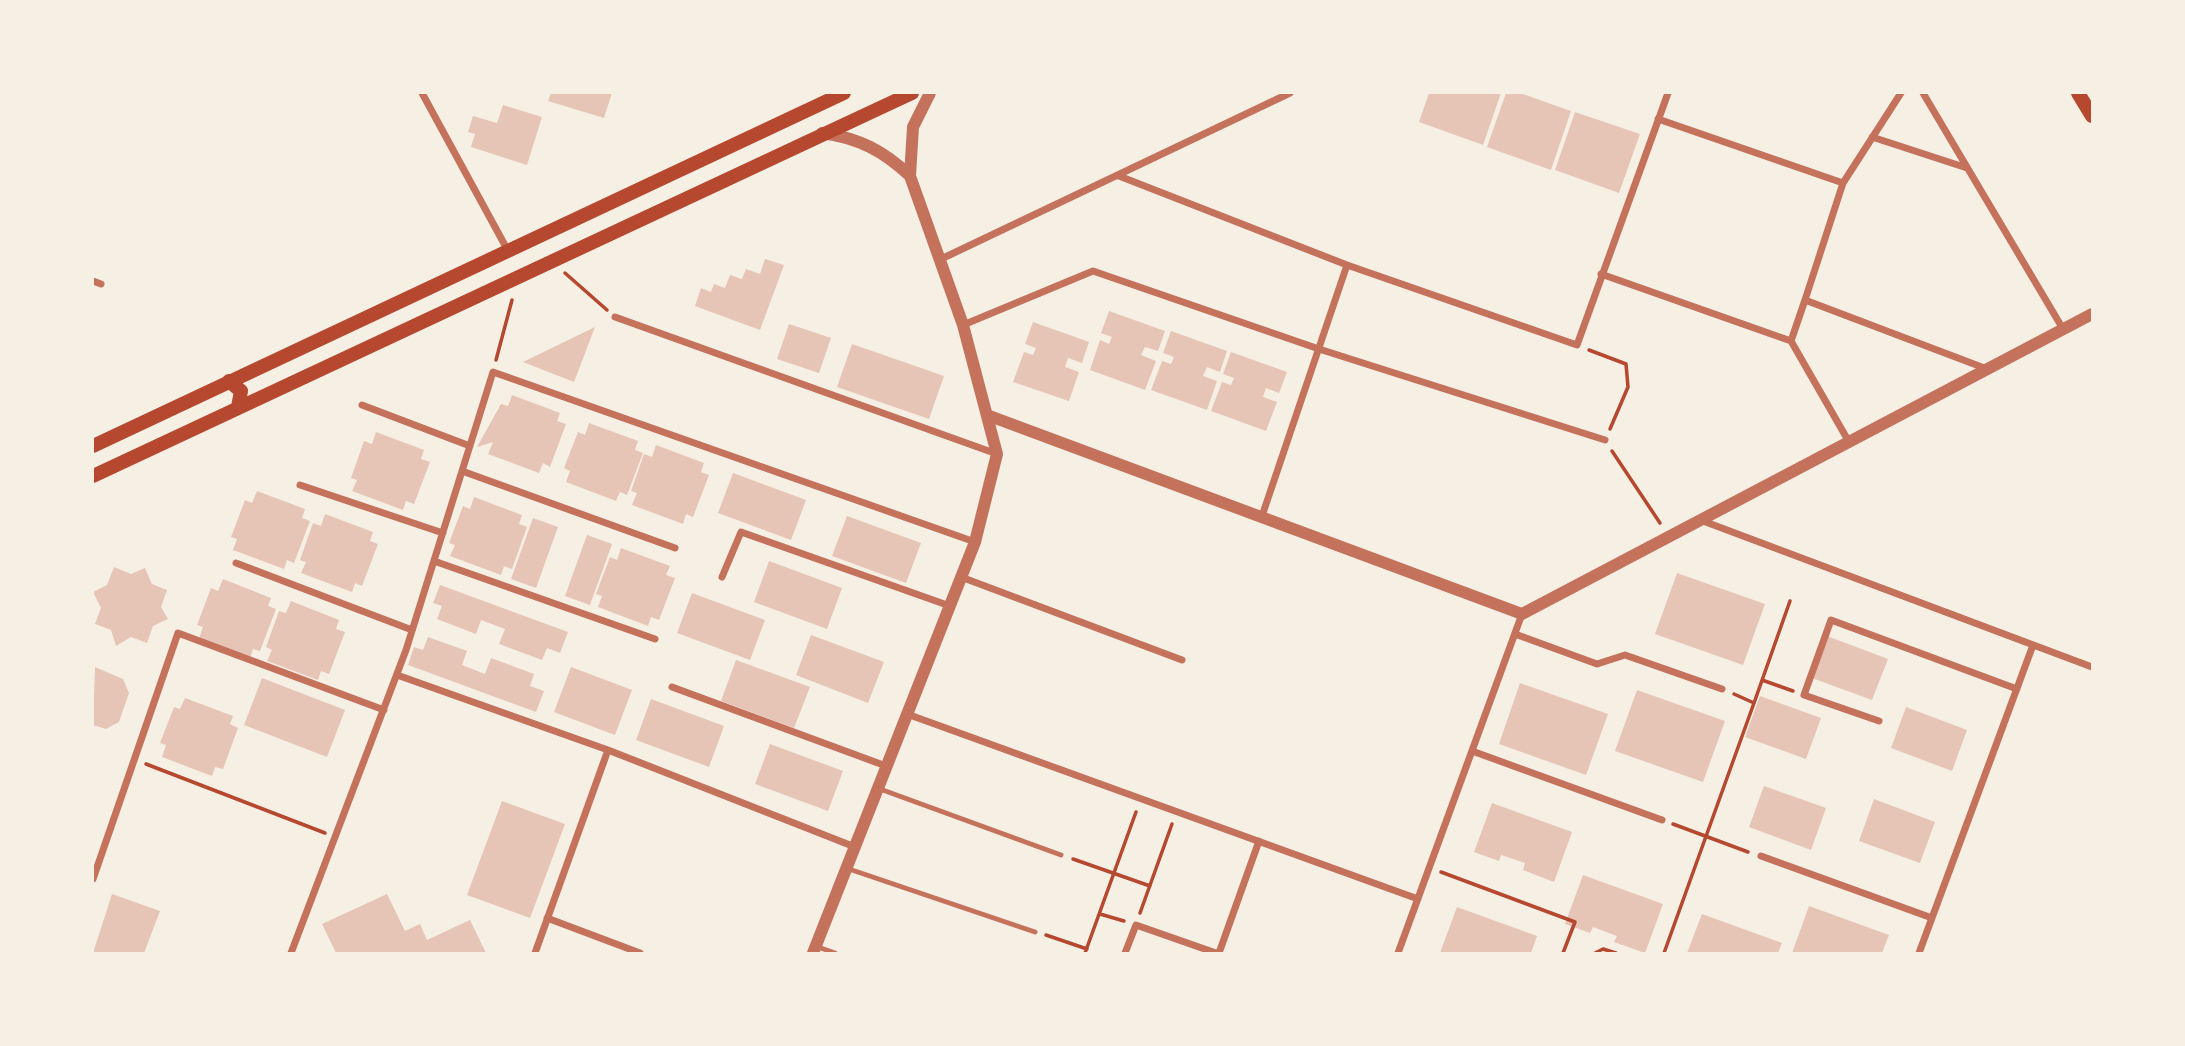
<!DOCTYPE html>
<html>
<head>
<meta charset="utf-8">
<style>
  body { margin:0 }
  #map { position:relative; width:2185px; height:1046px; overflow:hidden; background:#f6efe4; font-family:Montserrat,sans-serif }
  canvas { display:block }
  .frame { position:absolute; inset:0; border:94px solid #f6efe4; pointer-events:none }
</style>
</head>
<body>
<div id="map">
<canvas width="2185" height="1046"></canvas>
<div class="frame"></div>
</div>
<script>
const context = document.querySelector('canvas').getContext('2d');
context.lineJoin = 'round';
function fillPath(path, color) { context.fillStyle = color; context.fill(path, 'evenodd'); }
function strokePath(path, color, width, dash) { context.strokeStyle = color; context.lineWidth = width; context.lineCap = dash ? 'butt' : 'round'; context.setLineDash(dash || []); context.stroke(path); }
fillPath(new Path2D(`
  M 551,93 L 612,93 L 604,118 L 548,101 Z
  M 1429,93 L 1501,93 L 1483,145 L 1419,122 Z
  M 1506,93 L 1520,93 L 1571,111 L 1551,170 L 1487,147 Z
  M 503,105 L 542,117 L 527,165 L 471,147 L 475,134 L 468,132 L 473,116 L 497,123 Z
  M 1575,112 L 1640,134 L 1619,193 L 1555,170 Z
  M 765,259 L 784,265 L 760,330 L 695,306 L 701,288 L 711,292 L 714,284 L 725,288 L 730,275 L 742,279 L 746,269 L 760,274 Z
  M 1109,311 L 1165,331 L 1158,351 L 1145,347 L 1141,355 L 1156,361 L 1145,390 L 1090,370 L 1100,340 L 1109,344 L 1112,337 L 1101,333 Z
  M 1033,322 L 1089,342 L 1082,363 L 1068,358 L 1065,367 L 1079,372 L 1069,401 L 1013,382 L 1024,352 L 1033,355 L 1036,348 L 1025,344 Z
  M 789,324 L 831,338 L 819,373 L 777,359 Z
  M 595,327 L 574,382 L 523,362 Z
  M 1171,331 L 1227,351 L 1220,372 L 1207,367 L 1203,376 L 1217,381 L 1207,410 L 1151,390 L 1162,361 L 1171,364 L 1174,357 L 1163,353 Z
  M 852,344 L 944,376 L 929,419 L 837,387 Z
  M 1231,352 L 1287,372 L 1279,393 L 1266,388 L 1263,397 L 1277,402 L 1266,431 L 1211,411 L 1222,382 L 1231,385 L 1234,378 L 1223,374 Z
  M 512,395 L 560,413 L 557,421 L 566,424 L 550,467 L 543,463 L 539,473 L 488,454 L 493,442 L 477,447 L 501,404 L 508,406 Z
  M 589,423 L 638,441 L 635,450 L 643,453 L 627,495 L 620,492 L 616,501 L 566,482 L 570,471 L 564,468 L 578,432 L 585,435 Z
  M 376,432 L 424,450 L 421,459 L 430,462 L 414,504 L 406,501 L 403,510 L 352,491 L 357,480 L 351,478 L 364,441 L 372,444 Z
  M 656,445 L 704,463 L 701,472 L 709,475 L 693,517 L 686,514 L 683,524 L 632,505 L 637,493 L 631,491 L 644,454 L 652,457 Z
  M 733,473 L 806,500 L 791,540 L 718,513 Z
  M 257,491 L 305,509 L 302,518 L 310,521 L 294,563 L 287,560 L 284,569 L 233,550 L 237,539 L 231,537 L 245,500 L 252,503 Z
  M 474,497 L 522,515 L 519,524 L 527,527 L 512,569 L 504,566 L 501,575 L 450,556 L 455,545 L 449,543 L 463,506 L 470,509 Z
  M 325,514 L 373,532 L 370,541 L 378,544 L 362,586 L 355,583 L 352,592 L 301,573 L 306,562 L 300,560 L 313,523 L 321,526 Z
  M 847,516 L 921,543 L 906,583 L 832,556 Z
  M 533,518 L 558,527 L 536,588 L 511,579 Z
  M 587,535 L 612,544 L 590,605 L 565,596 Z
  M 621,548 L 670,566 L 666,575 L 675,578 L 659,620 L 651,617 L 648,626 L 598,607 L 602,596 L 596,594 L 610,557 L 617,560 Z
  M 769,561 L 842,588 L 827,629 L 754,602 Z
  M 114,567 L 131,574 L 145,568 L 152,584 L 167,590 L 161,607 L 168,619 L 153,626 L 147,643 L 131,637 L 116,646 L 111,630 L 95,624 L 101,608 L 93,592 L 107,585 Z
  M 1677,573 L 1765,604 L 1743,665 L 1655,634 Z
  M 223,579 L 271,598 L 268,606 L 276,609 L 260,651 L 253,649 L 250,658 L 199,639 L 203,627 L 197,625 L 211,588 L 218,591 Z
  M 440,585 L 568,632 L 560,653 L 547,648 L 542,660 L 499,644 L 505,629 L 481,620 L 476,634 L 437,619 L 442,606 L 433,603 Z
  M 692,593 L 765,620 L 750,660 L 677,633 Z
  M 291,601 L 339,620 L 336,629 L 345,632 L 329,674 L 321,671 L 318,680 L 267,661 L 272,650 L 266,647 L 279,611 L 286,613 Z
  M 811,635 L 884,662 L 868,703 L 796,675 Z
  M 1827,636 L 1888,659 L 1872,700 L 1812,678 Z
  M 428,637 L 467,651 L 462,665 L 485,674 L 491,658 L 534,674 L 530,686 L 544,691 L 536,712 L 408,665 L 414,647 L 423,650 Z
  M 736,660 L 810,687 L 794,728 L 721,701 Z
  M 95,667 L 123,679 L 129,693 L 119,722 L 106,729 L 93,725 Z
  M 571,667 L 632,690 L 615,735 L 554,712 Z
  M 262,678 L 345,710 L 327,757 L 244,725 Z
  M 1520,683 L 1608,714 L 1586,775 L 1499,744 Z
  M 1637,690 L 1725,721 L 1703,782 L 1615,751 Z
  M 1760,696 L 1821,718 L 1806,759 L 1745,737 Z
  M 185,698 L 233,716 L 230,724 L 238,728 L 223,769 L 215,767 L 212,776 L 162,757 L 166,745 L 160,743 L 174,707 L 180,709 Z
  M 651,699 L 724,726 L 709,767 L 636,740 Z
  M 1906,707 L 1967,730 L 1952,771 L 1891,748 Z
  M 770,744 L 843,771 L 828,811 L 755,784 Z
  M 1764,786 L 1826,808 L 1811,850 L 1749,827 Z
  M 1874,799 L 1935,822 L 1920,863 L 1859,841 Z
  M 502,801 L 565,824 L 530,918 L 467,895 Z
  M 1492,803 L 1572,832 L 1554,882 L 1523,870 L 1525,863 L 1501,855 L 1499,861 L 1474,852 Z
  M 1583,875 L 1663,904 L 1645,953 L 1614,942 L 1617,936 L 1593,927 L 1590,933 L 1565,924 Z
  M 112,894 L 160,911 L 144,953 L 93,953 Z
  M 387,894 L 405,931 L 420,924 L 427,940 L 470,920 L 486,953 L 336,953 L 322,924 Z
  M 1809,906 L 1889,935 L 1882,953 L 1792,953 Z
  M 1457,907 L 1537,936 L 1531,953 L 1440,953 Z
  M 1702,914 L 1782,943 L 1778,953 L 1687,953 Z`), '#e6c5b7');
strokePath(new Path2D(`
  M 565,273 L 607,310
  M 1589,350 L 1626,364 L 1628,387 L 1610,429
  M 496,360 L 512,300
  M 1612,451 L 1660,523
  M 1762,680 L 1793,691
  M 1734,694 L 1754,703 L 1790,601
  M 146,764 L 325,833
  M 1673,824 L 1748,852
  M 1073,859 L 1150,886
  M 1441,872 L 1575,922 L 1563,953
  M 1140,913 L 1172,824
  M 1100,914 L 1124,921
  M 1046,935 L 1087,949
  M 1085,953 L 1136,812
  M 1595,953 L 1603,949 L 1616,953
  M 1664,953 L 1754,703`), '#b5482f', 3.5);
strokePath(new Path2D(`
  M 880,789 L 1061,855
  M 846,868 L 1035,932
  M 815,946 L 835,953`), '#c5725c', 5);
strokePath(new Path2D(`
  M 422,93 L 507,249
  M 1923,93 L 2063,329
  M 1658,119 L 1843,183 L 1805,300 L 1987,369
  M 1872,137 L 1967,168
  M 1119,176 L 1347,265 L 1577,345 L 1668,93
  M 1843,183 L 1901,93
  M 939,260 L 1290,93
  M 1601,274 L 1791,341 L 1849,442
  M 93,281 L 101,284
  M 615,317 L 997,454
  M 963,325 L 1093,271 L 1319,349 L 1605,440
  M 1791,341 L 1805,300
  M 362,405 L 470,446
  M 462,471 L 675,548
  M 300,485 L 443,533
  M 1262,516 L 1347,265
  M 1703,521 L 2092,667
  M 434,561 L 655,639
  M 236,563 L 412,630
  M 722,577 L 741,532 L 950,606
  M 961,577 L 1182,660
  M 1515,634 L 1597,664 L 1625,655 L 1722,689
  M 397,675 L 608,750 L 855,847
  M 672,687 L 886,766
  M 907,714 L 1418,899
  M 1879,721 L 1804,695 L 1831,620 L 2017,689
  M 1472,751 L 1662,820
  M 1761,856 L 1932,918
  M 93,879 L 178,633 L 384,710
  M 547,918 L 640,953
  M 291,953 L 406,650 L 493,372 L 975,542
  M 535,953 L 608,750
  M 1125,953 L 1136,925 L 1216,953
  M 1219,953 L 1259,841
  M 1398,953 L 1522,614
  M 1919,953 L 2033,645`), '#c5725c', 7);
strokePath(new Path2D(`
  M 822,133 C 859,138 884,151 910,176
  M 987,415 L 1522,614 L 2092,314
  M 813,953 L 975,542 L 997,454 L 963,325 L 910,176 L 913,127 L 930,93`), '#c5725c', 12);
strokePath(new Path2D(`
  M 2078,93 L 2092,116
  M 229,381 L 241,391 L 238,407
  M 93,446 L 844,93
  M 93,476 L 912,93`), '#b5482f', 14);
</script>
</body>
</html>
